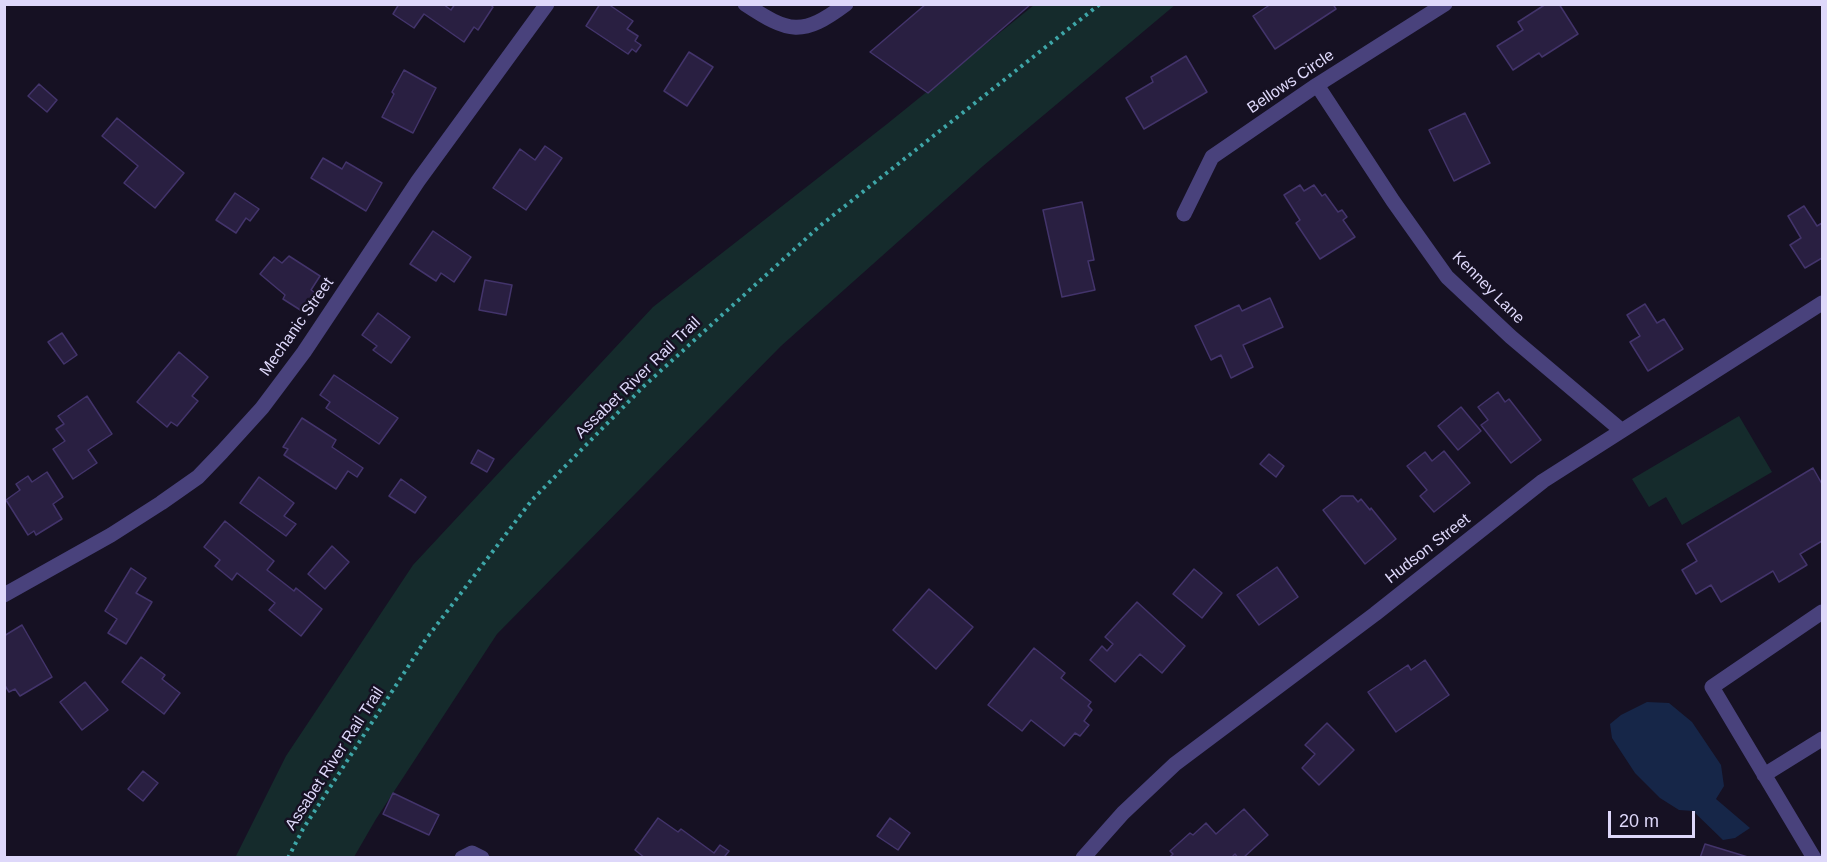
<!DOCTYPE html>
<html>
<head>
<meta charset="utf-8">
<style>
  body { margin:0 }
  #map { position:relative; width:1827px; height:862px; overflow:hidden; background:#161123; font-family:Helvetica,sans-serif }
  canvas { display:block }
  .frame { position:absolute; inset:0; border:6px solid #ded8fa; pointer-events:none }
  .scale { position:absolute; left:1608px; top:811px; width:87px; height:27px; box-sizing:border-box; border:3px solid #ded8fa; border-top:0; padding-left:8px; font-size:18px; line-height:21px; white-space:nowrap; color:#ded8fa; -webkit-text-stroke:4px #161123; paint-order:stroke }
</style>
</head>
<body>
<div id="map">
<canvas width="1827" height="862"></canvas>
<div class="frame"></div>
<div class="scale">20 m</div>
</div>
<script>
const context = document.querySelector('canvas').getContext('2d');
context.lineJoin = 'round';
function fillPath(path, color) { context.fillStyle = color; context.fill(path, 'evenodd'); }
function strokePath(path, color, width, dash) { context.strokeStyle = color; context.lineWidth = width; context.lineCap = dash ? 'butt' : 'round'; context.setLineDash(dash || []); context.stroke(path); }
function drawText(font, color, halo, rows, align = 'center') {
  context.font = font + ' Helvetica,sans-serif'; context.lineWidth = 5; context.setLineDash([]); context.textBaseline = 'middle'; context.strokeStyle = halo; context.fillStyle = color; for (const [text, x, y, turn = 0] of rows) {
    context.save(); context.translate(x, y); context.rotate((+turn || 0) * Math.PI / 180); context.textAlign = isNaN(turn) ? turn : align; if (halo) context.strokeText(text, 0, 0); context.fillText(text, 0, 0); context.restore();
  }
}
fillPath(new Path2D(`
  M 1034,5 L 1175,5 L 983,166 L 781,346 L 497,634 L 376,819 L 354,857 L 235,858 L 286,756 L 413,565 L 653,307 L 887,124 Z
  M 1739,416 L 1772,472 L 1682,525 L 1666,497 L 1649,507 L 1632,479 Z`), '#152b2c');
fillPath(new Path2D(`
  M 1647,702 L 1669,703 L 1692,722 L 1721,765 L 1724,786 L 1716,799 L 1750,828 L 1735,838 L 1723,840 L 1693,811 L 1679,810 L 1660,798 L 1635,773 L 1612,738 L 1610,724 L 1621,715 Z`), '#162648');
const building = new Path2D(`
  M 399,4 L 443,4 L 451,10 L 455,4 L 489,4 L 493,7 L 478,30 L 474,27 L 464,42 L 424,14 L 414,28 L 393,14 Z
  M 600,4 L 608,4 L 633,21 L 627,29 L 638,36 L 635,41 L 641,45 L 636,52 L 632,49 L 628,54 L 586,26 Z
  M 926,4 L 1031,4 L 928,93 L 870,52 Z
  M 1271,4 L 1333,4 L 1336,9 L 1275,49 L 1253,16 Z
  M 1546,4 L 1559,4 L 1578,34 L 1542,57 L 1539,53 L 1513,70 L 1497,46 L 1523,30 L 1518,22 Z
  M 689,52 L 713,67 L 687,106 L 664,91 Z
  M 1186,56 L 1207,92 L 1144,129 L 1126,98 L 1153,82 L 1151,77 Z
  M 404,70 L 436,88 L 413,133 L 382,117 L 394,94 L 392,92 Z
  M 39,84 L 57,100 L 47,112 L 28,96 Z
  M 1465,113 L 1490,163 L 1454,181 L 1429,130 Z
  M 117,118 L 184,173 L 155,208 L 124,183 L 138,166 L 102,136 Z
  M 545,146 L 562,158 L 526,210 L 493,188 L 520,149 L 535,160 Z
  M 323,158 L 342,169 L 346,162 L 382,183 L 366,211 L 311,178 Z
  M 1300,185 L 1304,191 L 1314,185 L 1322,196 L 1325,194 L 1338,212 L 1342,210 L 1347,217 L 1343,220 L 1355,237 L 1320,259 L 1296,223 L 1300,220 L 1284,195 Z
  M 235,193 L 259,209 L 250,221 L 246,218 L 236,233 L 216,220 Z
  M 1082,202 L 1094,260 L 1088,261 L 1095,290 L 1062,297 L 1043,210 Z
  M 1804,206 L 1817,226 L 1822,223 L 1822,258 L 1805,268 L 1790,245 L 1801,238 L 1788,216 Z
  M 433,231 L 471,257 L 454,282 L 441,273 L 436,281 L 410,264 Z
  M 289,256 L 320,276 L 311,290 L 317,294 L 305,313 L 283,299 L 285,295 L 260,274 L 274,257 L 282,263 Z
  M 485,280 L 512,285 L 506,315 L 479,310 Z
  M 1270,298 L 1283,327 L 1243,345 L 1253,367 L 1231,378 L 1221,355 L 1211,360 L 1195,326 L 1239,305 L 1242,311 Z
  M 1645,304 L 1657,323 L 1664,319 L 1683,349 L 1648,371 L 1630,342 L 1640,336 L 1627,315 Z
  M 378,313 L 410,337 L 391,363 L 373,350 L 377,346 L 362,335 Z
  M 62,333 L 77,355 L 64,364 L 48,342 Z
  M 179,352 L 208,377 L 192,396 L 198,401 L 177,426 L 171,422 L 167,427 L 137,402 Z
  M 334,375 L 398,418 L 379,444 L 326,408 L 330,402 L 320,395 Z
  M 1498,392 L 1505,402 L 1509,399 L 1541,440 L 1511,463 L 1481,425 L 1488,420 L 1478,407 Z
  M 87,396 L 112,434 L 88,450 L 97,463 L 73,479 L 53,449 L 65,441 L 56,429 L 64,424 L 58,416 Z
  M 1461,407 L 1481,431 L 1458,450 L 1438,426 Z
  M 302,418 L 336,440 L 332,447 L 363,468 L 357,477 L 348,471 L 336,489 L 284,455 L 288,449 L 283,447 Z
  M 478,450 L 494,459 L 487,472 L 471,463 Z
  M 1444,451 L 1470,483 L 1434,512 L 1420,496 L 1427,490 L 1407,466 L 1425,452 L 1432,461 Z
  M 1269,454 L 1284,466 L 1276,477 L 1260,464 Z
  M 1813,468 L 1822,484 L 1822,541 L 1800,554 L 1807,565 L 1779,582 L 1773,571 L 1721,602 L 1711,585 L 1696,594 L 1682,570 L 1697,561 L 1687,544 Z
  M 47,472 L 63,497 L 53,504 L 62,519 L 36,535 L 34,531 L 28,535 L 6,500 L 20,490 L 16,484 L 28,476 L 32,482 Z
  M 259,477 L 294,503 L 284,516 L 296,524 L 286,536 L 240,503 Z
  M 401,479 L 426,497 L 415,513 L 389,496 Z
  M 1341,496 L 1353,496 L 1358,502 L 1361,499 L 1370,510 L 1371,508 L 1396,539 L 1365,564 L 1323,510 Z
  M 225,521 L 274,561 L 267,570 L 294,591 L 296,588 L 322,609 L 301,636 L 269,610 L 275,603 L 237,573 L 232,580 L 215,566 L 220,560 L 204,547 Z
  M 332,546 L 349,562 L 325,589 L 308,574 Z
  M 1277,567 L 1298,597 L 1259,625 L 1237,595 Z
  M 131,568 L 146,578 L 136,593 L 152,602 L 126,644 L 108,633 L 117,619 L 105,611 Z
  M 1194,569 L 1222,593 L 1202,618 L 1173,594 Z
  M 929,589 L 973,627 L 936,669 L 893,630 Z
  M 1137,602 L 1185,646 L 1162,673 L 1140,654 L 1115,682 L 1090,660 L 1102,646 L 1107,651 L 1113,644 L 1105,637 Z
  M 22,625 L 52,677 L 20,696 L 15,689 L 9,692 L 4,684 L 4,636 Z
  M 1034,648 L 1065,673 L 1061,678 L 1091,702 L 1088,706 L 1092,710 L 1084,721 L 1089,725 L 1080,736 L 1075,733 L 1064,746 L 1031,720 L 1022,731 L 988,705 Z
  M 141,657 L 165,675 L 162,679 L 180,693 L 164,714 L 122,682 Z
  M 1425,660 L 1449,695 L 1396,732 L 1368,692 L 1408,665 L 1411,670 Z
  M 85,682 L 108,710 L 82,730 L 60,702 Z
  M 1327,723 L 1354,750 L 1319,785 L 1302,768 L 1315,754 L 1305,745 Z
  M 143,771 L 158,783 L 143,801 L 128,789 Z
  M 393,793 L 439,815 L 429,835 L 383,814 Z
  M 1244,809 L 1268,835 L 1243,858 L 1238,858 L 1235,854 L 1231,858 L 1169,858 L 1173,854 L 1170,851 L 1190,833 L 1193,835 L 1206,823 L 1216,834 Z
  M 658,818 L 678,832 L 681,829 L 714,853 L 720,845 L 729,851 L 725,856 L 727,858 L 645,858 L 635,850 Z
  M 890,818 L 910,833 L 898,850 L 877,836 Z
  M 1705,844 L 1751,858 L 1700,858 Z`);
fillPath(building, '#291f41');
strokePath(building, '#43346b', 1.5);
strokePath(new Path2D(`
  M 288,858 L 303,829 L 426,639 L 532,500 L 644,386 L 821,225 L 1100,4`), '#3ea6a8', 4, [3, 4.5]);
strokePath(new Path2D(`
  M 745,4 C 789,33 802,37 846,4
  M 1317,85 L 1393,201 L 1447,277 L 1511,337 L 1621,430
  M 1184,214 L 1212,157 L 1317,85 L 1445,4
  M 4,595 L 111,535 L 161,503 L 198,477 L 222,452 L 262,408 L 304,352 L 418,181 L 547,4
  M 1764,775 L 1822,739
  M 462,858 L 472,853 L 482,858
  M 1083,858 L 1123,813 L 1175,764 L 1375,614 L 1543,481 L 1822,303
  M 1814,858 L 1712,687 L 1822,612`), '#49427c', 15);
drawText('16px', '#ded8fa', '#161123', [
  ["Bellows Circle",1291,82,-34],
  ["Kenney Lane",1488,288,45],
  ["Mechanic Street",297,327,-55],
  ["Assabet River Rail Trail",638,378,-44],
  ["Hudson Street",1428,549,-38],
  ["Assabet River Rail Trail",335,759,-57]
]);
</script>
</body>
</html>
